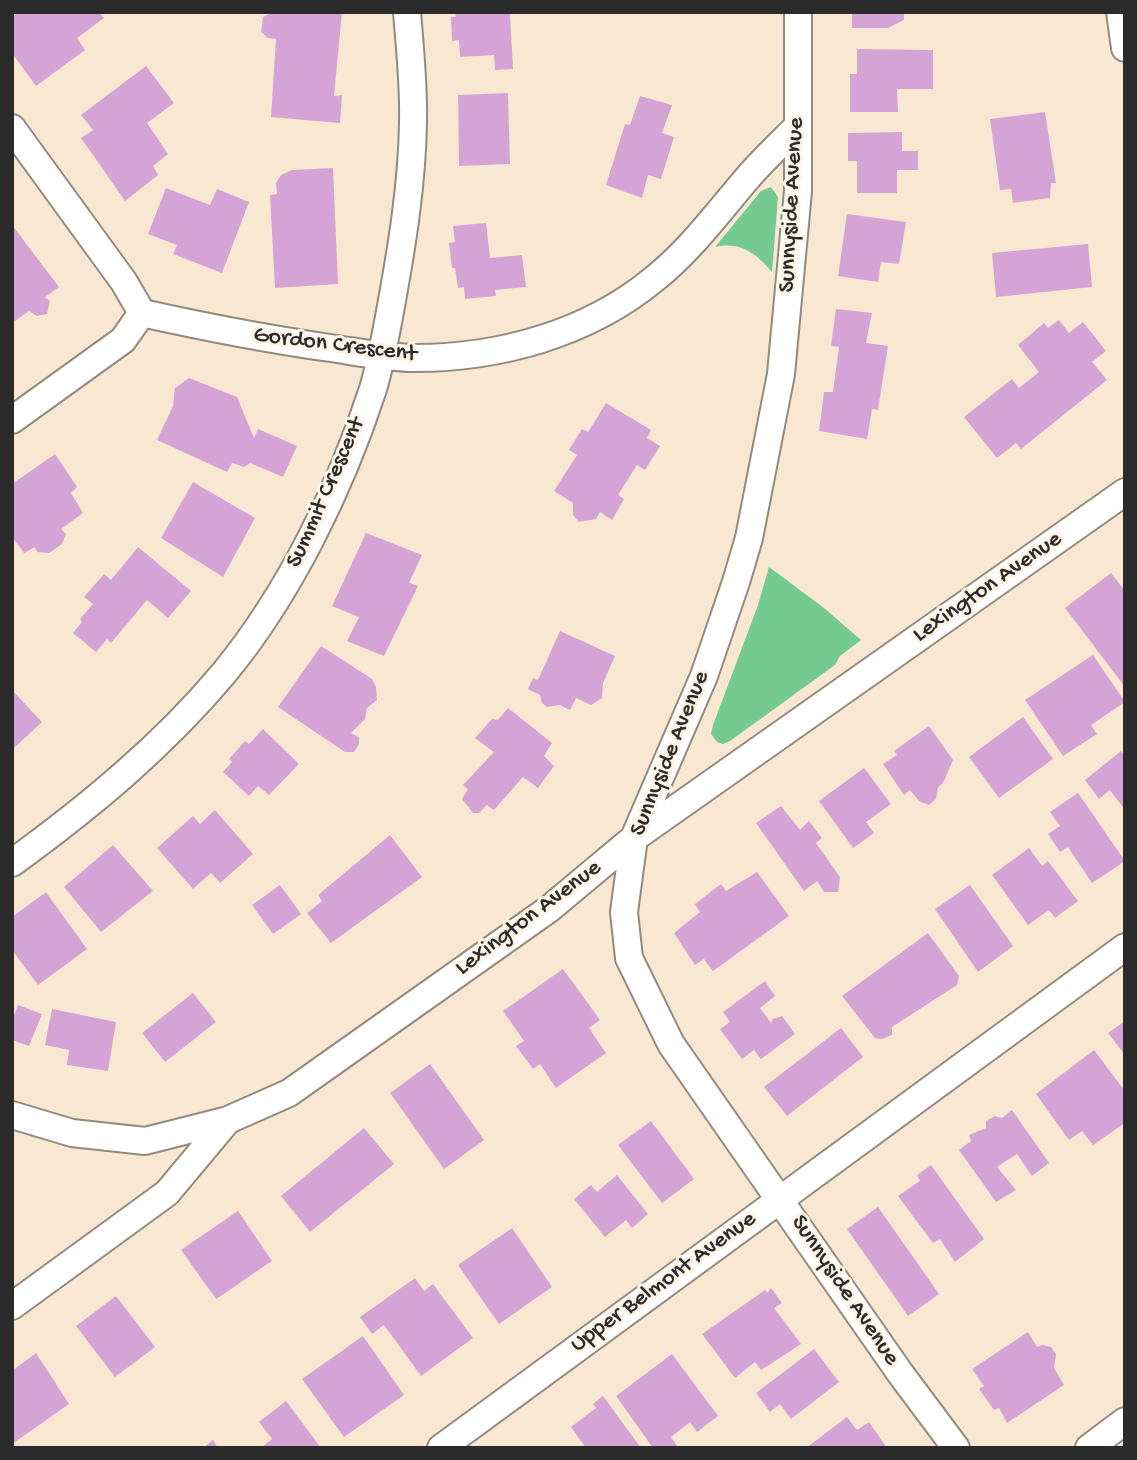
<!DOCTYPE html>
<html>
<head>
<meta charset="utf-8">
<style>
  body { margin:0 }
  #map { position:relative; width:1137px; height:1460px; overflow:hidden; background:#f8e8d1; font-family:"Gochi Hand",sans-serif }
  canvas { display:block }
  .frame { position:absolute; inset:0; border:14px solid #2b2b2b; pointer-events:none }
</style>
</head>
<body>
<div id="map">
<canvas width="1137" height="1460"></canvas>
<div class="frame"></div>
</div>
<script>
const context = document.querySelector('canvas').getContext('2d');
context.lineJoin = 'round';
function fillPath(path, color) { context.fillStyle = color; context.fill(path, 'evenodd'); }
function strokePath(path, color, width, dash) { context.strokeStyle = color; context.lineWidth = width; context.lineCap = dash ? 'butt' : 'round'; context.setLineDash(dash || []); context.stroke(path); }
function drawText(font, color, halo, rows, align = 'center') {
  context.font = font + ' "Gochi Hand",sans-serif'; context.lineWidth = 6; context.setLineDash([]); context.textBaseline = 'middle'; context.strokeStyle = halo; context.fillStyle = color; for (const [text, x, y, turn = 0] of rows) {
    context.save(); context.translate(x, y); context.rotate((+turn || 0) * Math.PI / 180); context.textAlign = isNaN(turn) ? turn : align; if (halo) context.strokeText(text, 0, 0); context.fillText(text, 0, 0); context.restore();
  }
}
fillPath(new Path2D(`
  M 771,187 L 778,197 L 772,272 C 756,253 740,241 715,247 L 761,191 Z
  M 769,567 L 824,608 L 861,640 L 840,656 L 835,665 L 730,741 L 723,744 L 717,742 L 711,734 L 713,725 L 758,605 Z`), '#75cb8f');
fillPath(new Path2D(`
  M 12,12 L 99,12 L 104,18 L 77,38 L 85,50 L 36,86 L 12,53 Z
  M 342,12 L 334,96 L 342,95 L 340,123 L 271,117 L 276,39 L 268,38 L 261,32 L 263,17 L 271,13 Z
  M 455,12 L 510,14 L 513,69 L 495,70 L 494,55 L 460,57 L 459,40 L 452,41 L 451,17 L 456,17 Z
  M 852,12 L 904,12 L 904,20 L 888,28 L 852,28 Z
  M 857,49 L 933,50 L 933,89 L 897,89 L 898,112 L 850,112 L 850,74 L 857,74 Z
  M 146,66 L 174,103 L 147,123 L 168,154 L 153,166 L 158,175 L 125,201 L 81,138 L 93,130 L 81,115 Z
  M 508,93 L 510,164 L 459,166 L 458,95 Z
  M 640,96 L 672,105 L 662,133 L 674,137 L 661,179 L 648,175 L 642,198 L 606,185 L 625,124 L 630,125 Z
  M 1045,112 L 1056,183 L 1051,183 L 1050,198 L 1013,203 L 1011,189 L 1000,190 L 990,119 Z
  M 902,132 L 902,151 L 918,151 L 918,170 L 897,170 L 897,193 L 857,193 L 857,161 L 848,161 L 848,133 Z
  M 333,168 L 338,284 L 275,288 L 270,195 L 277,194 L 276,183 L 281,175 L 292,170 Z
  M 166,188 L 210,205 L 217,189 L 249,202 L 222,273 L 173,254 L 177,245 L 148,234 Z
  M 847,214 L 906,222 L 899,264 L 881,262 L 878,282 L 838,276 Z
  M 486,223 L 490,258 L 522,255 L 526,287 L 495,290 L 496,296 L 465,299 L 464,287 L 458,288 L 455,268 L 452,268 L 449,243 L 455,242 L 453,226 Z
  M 12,225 L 59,287 L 45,297 L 50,301 L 47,314 L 37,316 L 29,311 L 12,323 Z
  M 1088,244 L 1092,287 L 996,297 L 992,253 Z
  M 836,309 L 872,313 L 866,343 L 888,346 L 878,410 L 872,409 L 867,439 L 819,431 L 824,392 L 833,392 L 839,347 L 831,346 Z
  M 1059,320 L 1069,333 L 1083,322 L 1106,351 L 1092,362 L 1107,380 L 1021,449 L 1016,443 L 997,458 L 964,417 L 1012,379 L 1019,388 L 1039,372 L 1018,345 L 1044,323 L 1048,328 Z
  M 189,378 L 237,397 L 254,438 L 258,429 L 297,446 L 283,477 L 250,463 L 244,467 L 232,463 L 227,472 L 157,440 L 173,406 L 175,388 Z
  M 606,403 L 651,430 L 647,438 L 660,446 L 645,470 L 637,465 L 618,495 L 624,499 L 612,520 L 600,512 L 596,519 L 579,522 L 573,515 L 573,503 L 554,491 L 577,455 L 569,450 L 582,429 L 588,432 Z
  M 55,454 L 77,487 L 71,493 L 83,513 L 61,529 L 66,534 L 62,544 L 49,553 L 37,552 L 35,547 L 24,553 L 12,537 L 12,484 Z
  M 193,482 L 255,518 L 223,577 L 161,538 Z
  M 366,533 L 422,555 L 409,583 L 418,586 L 384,656 L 347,641 L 359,617 L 332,606 Z
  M 138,547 L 191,591 L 168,618 L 147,600 L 111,643 L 107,639 L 96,652 L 73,633 L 82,622 L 80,619 L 93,604 L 84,597 L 104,574 L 111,580 Z
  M 1111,573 L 1125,591 L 1125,687 L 1065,608 Z
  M 560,631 L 615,656 L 603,683 L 602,698 L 591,705 L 576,698 L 570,710 L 560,705 L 547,707 L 542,703 L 540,695 L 528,689 L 533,678 L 538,680 Z
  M 321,646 L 372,679 L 376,687 L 377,700 L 367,708 L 365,719 L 351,733 L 359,737 L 359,744 L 354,752 L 345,752 L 278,707 Z
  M 1093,655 L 1125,702 L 1091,725 L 1097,734 L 1063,756 L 1025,700 Z
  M 12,690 L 42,722 L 12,750 Z
  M 508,708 L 552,743 L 544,756 L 554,766 L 538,788 L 523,777 L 494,810 L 487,805 L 479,813 L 473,813 L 462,799 L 468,789 L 463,785 L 494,752 L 475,738 L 492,719 L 498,720 Z
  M 1023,717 L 1053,759 L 999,798 L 969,757 Z
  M 929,726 L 953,760 L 944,781 L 938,788 L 936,799 L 929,805 L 919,801 L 910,790 L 904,795 L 883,764 L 897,755 L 894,751 Z
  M 263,729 L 299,764 L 269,795 L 258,786 L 249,796 L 223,772 L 232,762 L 229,759 L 245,741 L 249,744 Z
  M 1121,751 L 1125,756 L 1125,810 L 1110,790 L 1099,799 L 1085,780 Z
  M 864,768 L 891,804 L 866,822 L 874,833 L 853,848 L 819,801 Z
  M 1078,793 L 1125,861 L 1092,883 L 1068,847 L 1060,852 L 1048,834 L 1060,826 L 1050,812 Z
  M 781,806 L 800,830 L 809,821 L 822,838 L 816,843 L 840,877 L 838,892 L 824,892 L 817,881 L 804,891 L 756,823 Z
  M 215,810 L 253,854 L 220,883 L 211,873 L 193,889 L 157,848 L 193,816 L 200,824 Z
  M 390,835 L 422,877 L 331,943 L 307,913 L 322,901 L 318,895 Z
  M 113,845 L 153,891 L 101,932 L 64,887 Z
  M 1029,848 L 1042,866 L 1048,861 L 1078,901 L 1055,918 L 1049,910 L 1028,925 L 992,875 Z
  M 757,872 L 789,916 L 713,971 L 704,959 L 695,965 L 674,933 L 700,912 L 695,904 L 721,884 L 726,891 Z
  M 280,885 L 301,914 L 273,934 L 252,905 Z
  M 970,885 L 1013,946 L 978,972 L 935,909 Z
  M 46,892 L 87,949 L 38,985 L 12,950 L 12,917 Z
  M 928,933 L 959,976 L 957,985 L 892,1027 L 892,1035 L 882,1039 L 875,1038 L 842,996 Z
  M 563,969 L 600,1020 L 589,1028 L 606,1053 L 556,1088 L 540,1064 L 533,1069 L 516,1046 L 524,1041 L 503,1011 Z
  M 765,981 L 775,996 L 760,1008 L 771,1023 L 773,1019 L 782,1016 L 795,1034 L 761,1059 L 754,1050 L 742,1059 L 720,1029 L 730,1022 L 723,1012 Z
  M 193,993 L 216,1022 L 165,1062 L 142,1033 Z
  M 18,1005 L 42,1014 L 29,1046 L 12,1040 L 12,1020 Z
  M 52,1009 L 116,1022 L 108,1071 L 67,1065 L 69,1050 L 45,1045 Z
  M 1125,1021 L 1125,1055 L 1108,1033 Z
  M 841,1028 L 863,1057 L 787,1116 L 764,1087 Z
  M 1094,1050 L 1125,1091 L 1125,1123 L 1093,1145 L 1082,1131 L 1069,1140 L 1036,1094 Z
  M 430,1064 L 484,1140 L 444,1169 L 390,1093 Z
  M 1012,1110 L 1049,1163 L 1032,1176 L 1017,1154 L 997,1167 L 1016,1190 L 996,1202 L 959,1150 L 971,1141 L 969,1135 L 986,1128 L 986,1121 L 995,1116 L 1002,1118 Z
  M 651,1121 L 694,1179 L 662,1203 L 618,1145 Z
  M 364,1128 L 394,1164 L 310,1232 L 281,1196 Z
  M 931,1165 L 984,1239 L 955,1262 L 940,1239 L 933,1243 L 898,1196 L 920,1181 L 917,1175 Z
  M 617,1175 L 648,1214 L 632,1228 L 626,1220 L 605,1237 L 574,1199 L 591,1185 L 597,1192 Z
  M 878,1207 L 939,1294 L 908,1316 L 847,1229 Z
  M 238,1211 L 272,1261 L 216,1299 L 181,1250 Z
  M 512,1228 L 552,1287 L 499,1324 L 458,1265 Z
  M 415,1278 L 424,1291 L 433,1284 L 473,1338 L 421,1376 L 384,1325 L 372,1334 L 360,1317 Z
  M 771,1288 L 782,1303 L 774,1308 L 801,1344 L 761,1370 L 755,1362 L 735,1378 L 702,1334 L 765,1290 L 767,1293 Z
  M 116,1296 L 155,1347 L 115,1377 L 76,1326 Z
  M 1028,1332 L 1037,1347 L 1043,1345 L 1051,1347 L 1056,1354 L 1054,1368 L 1064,1385 L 1007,1423 L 999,1408 L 994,1410 L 979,1389 L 984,1386 L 972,1369 Z
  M 363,1336 L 404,1395 L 344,1437 L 302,1379 Z
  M 814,1349 L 839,1382 L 791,1419 L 780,1404 L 770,1412 L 756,1393 Z
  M 36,1353 L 69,1404 L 12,1444 L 12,1371 Z
  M 672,1354 L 718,1416 L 697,1432 L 690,1422 L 671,1437 L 677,1446 L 674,1448 L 653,1448 L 616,1396 Z
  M 603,1396 L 641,1448 L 586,1448 L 571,1427 L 596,1408 L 593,1404 Z
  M 286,1401 L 321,1448 L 261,1448 L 272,1439 L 259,1422 Z
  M 847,1417 L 857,1430 L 869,1422 L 887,1448 L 806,1448 Z
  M 213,1440 L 218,1448 L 203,1448 Z`), '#d5a4d6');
const street = new Path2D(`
  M 798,12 L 798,191 L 781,374 L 749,538 L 736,582 L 704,676 L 634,838 L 624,912 L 629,958 L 671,1044 L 900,1373 L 956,1448
  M 1120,12 L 1125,48
  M 12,128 L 124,282 L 142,313
  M 142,313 C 205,327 267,339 330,348 C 358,352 387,358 415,358 C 499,358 587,334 653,280 C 691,250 718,212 750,175 C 765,158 782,142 798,126
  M 12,420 L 123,340 L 142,313
  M 12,863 C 89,807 163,746 224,673 C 290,593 341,487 373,389 C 381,362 386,334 391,306 C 402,246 412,184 413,123 C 414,86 410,49 407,12
  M 12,1115 L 72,1133 L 145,1141 L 228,1120
  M 12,1306 L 167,1193 L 228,1120 L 289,1093 L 549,909 L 634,838 L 1125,492
  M 441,1448 L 1125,947
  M 1089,1448 L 1125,1421`);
strokePath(street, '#928a7e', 30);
strokePath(street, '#fff', 26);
drawText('24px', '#2b2b2b', '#fcf5e5', [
  ["Sunnyside Avenue",793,205,-87],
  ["Gordon Crescent",335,346,7],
  ["Summit Crescent",327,493,-66],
  ["Lexington Avenue",988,588,-35],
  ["Sunnyside Avenue",671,754,-68],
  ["Lexington Avenue",529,919,-37],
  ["Upper Belmont Avenue",664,1283,-36],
  ["Sunnyside Avenue",844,1291,56]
]);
</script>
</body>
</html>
